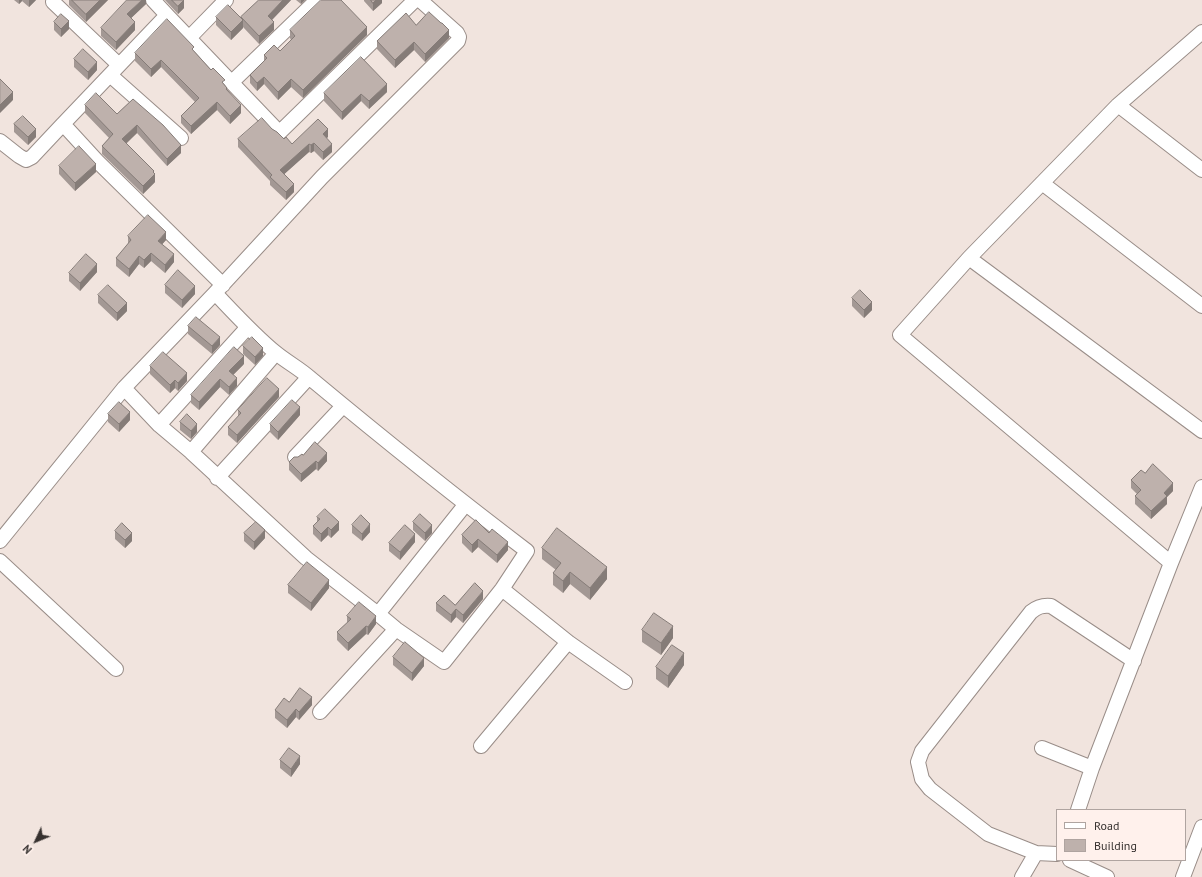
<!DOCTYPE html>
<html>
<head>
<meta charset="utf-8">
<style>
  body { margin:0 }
  #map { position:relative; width:1202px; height:877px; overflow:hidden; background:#f1e4de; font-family:"PT Sans",sans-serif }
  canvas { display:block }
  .legend { position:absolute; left:1056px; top:809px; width:130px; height:52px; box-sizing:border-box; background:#fff1ec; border:1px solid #afa4a0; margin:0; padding:5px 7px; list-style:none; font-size:12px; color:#36312f }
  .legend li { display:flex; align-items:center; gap:8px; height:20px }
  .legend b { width:20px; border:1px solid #afa4a0 }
  .north { position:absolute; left:16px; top:821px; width:40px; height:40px; -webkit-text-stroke:3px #fff1ec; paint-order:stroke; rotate:226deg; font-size:11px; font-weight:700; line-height:16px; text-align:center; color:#36312f }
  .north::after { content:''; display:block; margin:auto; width:14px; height:18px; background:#36312f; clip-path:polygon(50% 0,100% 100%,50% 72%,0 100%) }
</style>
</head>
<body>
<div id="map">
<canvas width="1202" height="877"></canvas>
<ul class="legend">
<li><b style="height:5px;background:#fff"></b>Road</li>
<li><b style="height:11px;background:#beb1ac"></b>Building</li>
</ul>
<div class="north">N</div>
</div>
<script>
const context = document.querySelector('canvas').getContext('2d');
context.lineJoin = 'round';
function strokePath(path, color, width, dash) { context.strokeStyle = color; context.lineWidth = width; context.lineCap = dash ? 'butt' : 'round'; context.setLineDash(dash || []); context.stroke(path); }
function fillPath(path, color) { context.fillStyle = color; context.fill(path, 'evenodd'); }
const minor = new Path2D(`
  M 153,0 L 167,15
  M 226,0 L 189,38 L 278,131 L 280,132 L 415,0
  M 53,2 L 119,65
  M 189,38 L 167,15 L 63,124 L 97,161 L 223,285
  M 110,75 L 181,138
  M 232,82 L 317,0
  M 1118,105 L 1202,170
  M 0,141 L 19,156 L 26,160 L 32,157 L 63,124
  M 1042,183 L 1202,306
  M 969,258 L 1202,431
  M 124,388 L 215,293 L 322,177 L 458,41 L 459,37 L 457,33 L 420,0
  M 159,425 L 247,328
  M 191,452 L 276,353
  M 295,457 L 343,406
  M 217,478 L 309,377
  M 0,541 L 124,388 L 159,425 L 191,452 L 306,558 L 378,614 L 396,629 L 444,662 L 502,589 L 527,551 C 453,495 381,437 310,378 C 300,369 287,362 276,353 C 254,335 235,314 215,293
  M 0,561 L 116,669
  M 1171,563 L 900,335 L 969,258 L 1118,105 L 1202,32
  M 502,589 L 568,642 L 625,682
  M 378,614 L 465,505
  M 320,712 L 396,629
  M 481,746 L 568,642
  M 1042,748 L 1092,768
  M 1078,810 L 1092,768 L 1171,563 L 1202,487
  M 1057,854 L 1036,853 L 988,834 L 930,789 L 922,779 L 918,762 L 922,751 L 1031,612 C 1037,607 1042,605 1051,606 L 1134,661
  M 1070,860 L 1107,877
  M 1022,877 L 1036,853
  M 1183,877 L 1202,827`);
strokePath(minor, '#998d88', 16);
strokePath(minor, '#fff', 14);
fillPath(new Path2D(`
  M 14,0 L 36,0 L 29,7 L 22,1 L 19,4 Z
  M 69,0 L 108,0 L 86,22 L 69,5 Z
  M 146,0 L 146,4 L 131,18 L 135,30 L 116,50 L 101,36 L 101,28 Z
  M 165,0 L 183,0 L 184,8 L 178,14 Z
  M 259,0 L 291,0 L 272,20 L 274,30 L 259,44 L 243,27 L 243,28 L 231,40 L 216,25 L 216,17 L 241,18 L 241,17 Z
  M 296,0 L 305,0 L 301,4 Z
  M 364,0 L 382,0 L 382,3 L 373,11 L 364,1 Z
  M 54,22 L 69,29 L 61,37 L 54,30 Z
  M 416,25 L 449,38 L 425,62 L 414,50 L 395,68 L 377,49 L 377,41 Z
  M 290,30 L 367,35 L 303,98 L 291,87 L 278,100 L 264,84 L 257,91 L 250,83 L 250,75 L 264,61 L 264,55 L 280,51 L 291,40 L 290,38 Z
  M 194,51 L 225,85 L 241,113 L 230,124 L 217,110 L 191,134 L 181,123 L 181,116 L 195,102 L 161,67 L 151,77 L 135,61 L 135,53 Z
  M 74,59 L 97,70 L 88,80 L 74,67 Z
  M 387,92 L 369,109 L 361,101 L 342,120 L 324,101 L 324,93 Z
  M 133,99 L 181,153 L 167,166 L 137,133 L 126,144 L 154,173 L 155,182 L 143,194 L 102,154 L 102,146 L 109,138 L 85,113 L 85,105 L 117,114 Z
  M 14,124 L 36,137 L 28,145 L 14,132 Z
  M 272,129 L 284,139 L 292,144 L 328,137 L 326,138 L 332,152 L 323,160 L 314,151 L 311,153 L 309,152 L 284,174 L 294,192 L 286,200 L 270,185 L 270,181 L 238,147 L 238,139 Z
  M 59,166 L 96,172 L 75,191 L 59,174 Z
  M 128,236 L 166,240 L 162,244 L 174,262 L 165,273 L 151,261 L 144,268 L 139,264 L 129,277 L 116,266 L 116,258 L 128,244 Z
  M 97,272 L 80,291 L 69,281 L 69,273 Z
  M 165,285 L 195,294 L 182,308 L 165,293 Z
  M 98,295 L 127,311 L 117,321 L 98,303 Z
  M 852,298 L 872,310 L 864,318 L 852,306 Z
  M 188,326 L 220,345 L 212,354 L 188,334 Z
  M 243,346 L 263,356 L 255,365 L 243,354 Z
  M 244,364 L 233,375 L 237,386 L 229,395 L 220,387 L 199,410 L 191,403 L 191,395 Z
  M 150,366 L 187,381 L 178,391 L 175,388 L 170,393 L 150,374 Z
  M 279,397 L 237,443 L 228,435 L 228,427 L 238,417 L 238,410 Z
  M 108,414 L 130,420 L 119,432 L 108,422 Z
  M 300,415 L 278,440 L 270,432 L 270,424 Z
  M 180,422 L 197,432 L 191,439 L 180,430 Z
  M 303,455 L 327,461 L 318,471 L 316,469 L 301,482 L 289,470 L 289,462 L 298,457 Z
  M 1145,473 L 1173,491 L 1167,497 L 1167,504 L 1151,519 L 1135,504 L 1135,496 L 1137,494 L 1131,488 L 1131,480 Z
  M 317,517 L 339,530 L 331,538 L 328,535 L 321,542 L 313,534 L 313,526 L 317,522 Z
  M 476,520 L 508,550 L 497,563 L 478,547 L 472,553 L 462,543 L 462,535 Z
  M 413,522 L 432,533 L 425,541 L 413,530 Z
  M 352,525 L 370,532 L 362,541 L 352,533 Z
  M 115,531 L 132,541 L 125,548 L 115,539 Z
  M 244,533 L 265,538 L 254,550 L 244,541 Z
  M 415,542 L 400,560 L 389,551 L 389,543 Z
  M 542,548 L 607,579 L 590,600 L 570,584 L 563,593 L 553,585 L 553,573 L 556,570 L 542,559 Z
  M 288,585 L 329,588 L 311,611 L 288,593 Z
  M 483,599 L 463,623 L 456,617 L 451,623 L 436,611 L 436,603 L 455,605 Z
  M 347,616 L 376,624 L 368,635 L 366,634 L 348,651 L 337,640 L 337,632 L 347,623 Z
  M 642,630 L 673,638 L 661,655 L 642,642 Z
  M 393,657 L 424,666 L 412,681 L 393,665 Z
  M 684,665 L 668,688 L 656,679 L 656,667 Z
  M 289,702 L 312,705 L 299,720 L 296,717 L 287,728 L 275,718 L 275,710 Z
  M 280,760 L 300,764 L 291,777 L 280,768 Z`), '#a39894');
fillPath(new Path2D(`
  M 19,0 L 22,0 L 22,1 L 19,4 Z
  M 29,0 L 36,0 L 29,7 Z
  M 100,0 L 108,0 L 86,22 L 86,14 Z
  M 142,0 L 146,0 L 146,4 L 127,22 L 127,14 Z
  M 184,0 L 184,8 L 178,14 L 178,6 Z
  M 283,0 L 291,0 L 268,24 L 268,16 Z
  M 301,0 L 305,0 L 301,4 Z
  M 376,0 L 382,0 L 382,3 L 373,11 L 373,3 Z
  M 243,20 L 243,28 L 231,40 L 231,32 Z
  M 69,21 L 69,29 L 61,37 L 61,29 Z
  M 135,22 L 135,30 L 116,50 L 116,42 Z
  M 274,22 L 274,30 L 259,44 L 259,36 Z
  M 367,27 L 367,35 L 303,98 L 303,90 Z
  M 449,30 L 449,38 L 425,62 L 425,54 Z
  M 414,42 L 414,50 L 395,68 L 395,60 Z
  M 161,60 L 161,67 L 151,77 L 151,69 Z
  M 97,62 L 97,70 L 88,80 L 88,72 Z
  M 264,77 L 264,84 L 257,91 L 257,83 Z
  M 291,79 L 291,87 L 278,100 L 278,92 Z
  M 387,84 L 387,92 L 369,109 L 369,101 Z
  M 13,92 L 13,100 L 0,113 L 0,105 Z
  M 361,94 L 361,101 L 342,120 L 342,112 Z
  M 217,102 L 217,110 L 191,134 L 191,126 Z
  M 241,105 L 241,113 L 230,124 L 230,116 Z
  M 137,125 L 137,133 L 122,147 L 122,139 Z
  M 36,129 L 36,137 L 28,145 L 28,137 Z
  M 328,129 L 328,137 L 323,142 L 323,134 Z
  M 314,143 L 314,151 L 311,153 L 311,145 Z
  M 309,144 L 309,152 L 280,178 L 280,170 Z
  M 332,144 L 332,152 L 323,160 L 323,152 Z
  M 181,145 L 181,153 L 167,166 L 167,159 Z
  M 96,164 L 96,172 L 75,191 L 75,183 Z
  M 154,171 L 154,175 L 155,174 L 155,182 L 143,194 L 143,186 Z
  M 294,184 L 294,192 L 286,200 L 286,192 Z
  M 166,232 L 166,240 L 158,249 L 158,241 Z
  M 151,253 L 151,261 L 144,268 L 144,260 Z
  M 174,254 L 174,262 L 165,273 L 165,265 Z
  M 139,256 L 139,264 L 129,277 L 129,269 Z
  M 97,264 L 97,272 L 80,291 L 80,283 Z
  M 195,286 L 195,294 L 182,308 L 182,300 Z
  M 872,302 L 872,310 L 864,318 L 864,310 Z
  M 127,303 L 127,311 L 117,321 L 117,313 Z
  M 220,337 L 220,345 L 212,354 L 212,346 Z
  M 263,348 L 263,356 L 255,365 L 255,357 Z
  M 244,356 L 244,364 L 229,379 L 229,371 Z
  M 187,373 L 187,381 L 178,391 L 178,383 Z
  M 237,378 L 237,386 L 229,395 L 229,387 Z
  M 220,379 L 220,387 L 199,410 L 199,402 Z
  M 175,380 L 175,388 L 170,393 L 170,385 Z
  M 279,389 L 279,397 L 237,443 L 237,435 Z
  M 300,407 L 300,415 L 278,440 L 278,432 Z
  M 130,412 L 130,420 L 119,432 L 119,424 Z
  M 197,424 L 197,432 L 191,439 L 191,431 Z
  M 327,453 L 327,461 L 318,471 L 318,463 Z
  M 316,461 L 316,469 L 301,482 L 301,474 Z
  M 1173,483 L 1173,491 L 1167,497 L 1167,504 L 1151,519 L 1151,511 L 1164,493 Z
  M 339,522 L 339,530 L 331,538 L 331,530 Z
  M 370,524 L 370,532 L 362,541 L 362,534 Z
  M 432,525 L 432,533 L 425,541 L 425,533 Z
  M 328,527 L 328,535 L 321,542 L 321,534 Z
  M 265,530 L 265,538 L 254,550 L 254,542 Z
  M 132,533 L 132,541 L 125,548 L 125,540 Z
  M 415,534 L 415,542 L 400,560 L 400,552 Z
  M 478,539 L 478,547 L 472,553 L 472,545 Z
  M 508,542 L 508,550 L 497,563 L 497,555 Z
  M 607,567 L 607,579 L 590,600 L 590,588 Z
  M 570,572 L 570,584 L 563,593 L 563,581 Z
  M 329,580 L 329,588 L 311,611 L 311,603 Z
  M 483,591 L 483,599 L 463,623 L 463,615 Z
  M 456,609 L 456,617 L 451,623 L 451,615 Z
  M 376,616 L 376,624 L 368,635 L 368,627 Z
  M 366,626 L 366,634 L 348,651 L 348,643 Z
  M 673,626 L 673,638 L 661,655 L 661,643 Z
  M 684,653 L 684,665 L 668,688 L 668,676 Z
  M 424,658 L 424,666 L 412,681 L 412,673 Z
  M 312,697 L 312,705 L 299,720 L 299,712 Z
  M 296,709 L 296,717 L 287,728 L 287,720 Z
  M 300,756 L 300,764 L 291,777 L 291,769 Z`), '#857c78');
const building = new Path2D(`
  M 72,0 L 100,0 L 86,14 Z
  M 127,0 L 142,0 L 127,14 L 135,22 L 116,42 L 101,28 Z
  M 172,0 L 184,0 L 178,6 Z
  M 259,0 L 283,0 L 268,16 L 274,22 L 259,36 L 241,17 Z
  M 321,0 L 341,0 L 367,27 L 303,90 L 291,79 L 278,92 L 264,77 L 257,83 L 250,75 L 267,58 L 264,55 L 274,45 L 280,51 L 295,36 L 290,30 Z
  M 371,0 L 376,0 L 373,3 Z
  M 228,5 L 243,20 L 231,32 L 216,17 Z
  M 429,12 L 441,23 L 442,23 L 449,30 L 425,54 L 414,42 L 395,60 L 377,41 L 406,13 L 416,25 Z
  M 61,14 L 69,21 L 61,29 L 54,22 Z
  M 167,19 L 194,47 L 192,49 L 211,70 L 213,68 L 225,80 L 222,82 L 227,88 L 226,89 L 241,105 L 230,116 L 217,102 L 191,126 L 181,116 L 199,98 L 161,60 L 151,69 L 135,53 Z
  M 83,49 L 97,62 L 88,72 L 74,59 Z
  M 361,57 L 387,84 L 369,101 L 361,94 L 342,112 L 324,93 Z
  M 0,79 L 13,92 L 0,105 Z
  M 96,93 L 117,114 L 133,99 L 163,125 L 181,145 L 167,159 L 137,125 L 122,139 L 154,171 L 153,172 L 155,174 L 143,186 L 102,146 L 113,134 L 85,105 Z
  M 23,116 L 36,129 L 28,137 L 14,124 Z
  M 262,118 L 272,129 L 277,132 L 284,139 L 286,137 L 292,144 L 318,119 L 328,129 L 323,134 L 332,144 L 323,152 L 314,143 L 311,145 L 309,144 L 280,170 L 294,184 L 286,192 L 270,177 L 272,175 L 238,139 Z
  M 79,146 L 96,164 L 75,183 L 59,166 Z
  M 148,215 L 166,232 L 158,241 L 174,254 L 165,265 L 151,253 L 144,260 L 139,256 L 129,269 L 116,258 L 131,240 L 128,236 Z
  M 86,254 L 97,264 L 80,283 L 69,273 Z
  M 178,270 L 195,286 L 182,300 L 165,285 Z
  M 108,285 L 127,303 L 117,313 L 98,295 Z
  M 860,290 L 872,302 L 864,310 L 852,298 Z
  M 196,317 L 220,337 L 212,346 L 188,326 Z
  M 252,337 L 263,348 L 255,357 L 243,346 Z
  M 234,347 L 244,356 L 229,371 L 237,378 L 229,387 L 220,379 L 199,402 L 191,395 Z
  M 163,352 L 187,373 L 178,383 L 175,380 L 170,385 L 150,366 Z
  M 267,378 L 279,389 L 237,435 L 228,427 L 241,413 L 238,410 Z
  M 292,400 L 300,407 L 278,432 L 270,424 Z
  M 119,402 L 130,412 L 119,424 L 108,414 Z
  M 187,414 L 197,424 L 191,431 L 180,422 Z
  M 315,442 L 327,453 L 318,463 L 316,461 L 301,474 L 289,462 L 294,457 L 298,457 L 302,454 L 303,455 Z
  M 1153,464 L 1173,483 L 1164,493 L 1167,496 L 1151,511 L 1135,496 L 1141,490 L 1131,480 L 1141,470 L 1145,473 Z
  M 325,509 L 339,522 L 331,530 L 328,527 L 321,534 L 313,526 L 320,519 L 317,517 Z
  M 420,514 L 432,525 L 425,533 L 413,522 Z
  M 361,515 L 370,524 L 362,534 L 352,525 Z
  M 476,520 L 489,533 L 492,529 L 508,542 L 497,555 L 478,539 L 472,545 L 462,535 Z
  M 256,522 L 265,530 L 254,542 L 244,533 Z
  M 122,523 L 132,533 L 125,540 L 115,531 Z
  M 405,525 L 415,534 L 400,552 L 389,543 Z
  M 557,528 L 607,567 L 590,588 L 570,572 L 563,581 L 553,573 L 561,563 L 542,548 Z
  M 307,562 L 329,580 L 311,603 L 288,585 Z
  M 475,583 L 483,591 L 463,615 L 456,609 L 451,615 L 436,603 L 444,595 L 455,605 Z
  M 359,602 L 376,616 L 368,627 L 366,626 L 348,643 L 337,632 L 351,619 L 347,616 Z
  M 654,613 L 673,626 L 661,643 L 642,630 Z
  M 405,642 L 424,658 L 412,673 L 393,657 Z
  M 672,645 L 684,653 L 668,676 L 656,667 Z
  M 300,688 L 312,697 L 299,712 L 296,709 L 287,720 L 275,710 L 284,698 L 289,702 Z
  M 289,748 L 300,756 L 291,769 L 280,760 Z`);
fillPath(building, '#beb1ac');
strokePath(building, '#857c78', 1);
</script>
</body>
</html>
